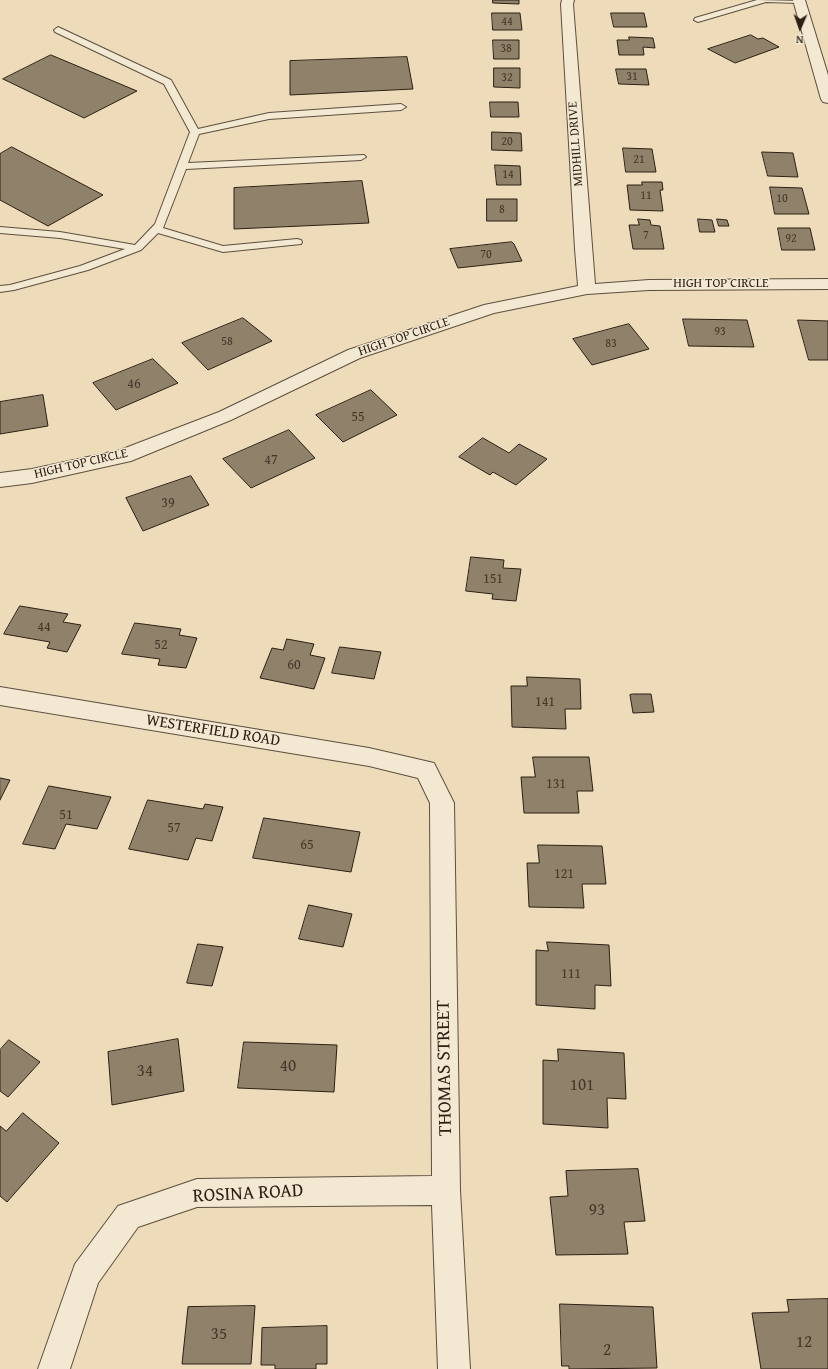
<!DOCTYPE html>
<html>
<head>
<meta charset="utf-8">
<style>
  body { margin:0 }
  #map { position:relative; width:828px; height:1369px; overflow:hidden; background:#eddbba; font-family:"Gentium Book Plus",serif }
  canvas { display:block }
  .north { position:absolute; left:780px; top:8px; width:40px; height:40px; -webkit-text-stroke:3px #f3e8d2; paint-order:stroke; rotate:182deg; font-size:11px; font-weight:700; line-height:16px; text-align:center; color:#2c2014 }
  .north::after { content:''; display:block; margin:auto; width:14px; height:18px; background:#2c2014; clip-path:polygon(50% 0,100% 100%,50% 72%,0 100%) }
</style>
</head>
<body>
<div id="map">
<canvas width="828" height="1369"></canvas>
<div class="north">N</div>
</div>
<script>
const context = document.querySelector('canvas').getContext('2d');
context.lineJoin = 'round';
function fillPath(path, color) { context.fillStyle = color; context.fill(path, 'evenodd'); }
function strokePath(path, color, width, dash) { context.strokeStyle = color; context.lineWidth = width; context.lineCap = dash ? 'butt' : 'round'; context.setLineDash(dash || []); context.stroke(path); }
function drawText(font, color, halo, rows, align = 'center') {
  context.font = font + ' "Gentium Book Plus",serif'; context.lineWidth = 3; context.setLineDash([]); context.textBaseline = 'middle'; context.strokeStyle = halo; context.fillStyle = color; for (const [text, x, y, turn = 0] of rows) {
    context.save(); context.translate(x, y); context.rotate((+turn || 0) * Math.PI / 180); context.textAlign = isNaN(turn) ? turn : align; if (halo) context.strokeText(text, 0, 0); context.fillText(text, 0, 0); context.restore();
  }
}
const building = new Path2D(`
  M 493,0 L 519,0 L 519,4 L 493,3 Z
  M 492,13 L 520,13 L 522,30 L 493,30 Z
  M 611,13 L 644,13 L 647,27 L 614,27 Z
  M 751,35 L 758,39 L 763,38 L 779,47 L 735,63 L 708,49 Z
  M 629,37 L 653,38 L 655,48 L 643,47 L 644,55 L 619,55 L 617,40 L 629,40 Z
  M 493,40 L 519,40 L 519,59 L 494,59 Z
  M 51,55 L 137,91 L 84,118 L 3,79 Z
  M 407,57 L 413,89 L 290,95 L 290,61 Z
  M 494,68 L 520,68 L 520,88 L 494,87 Z
  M 616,69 L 646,69 L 649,85 L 619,84 Z
  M 490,102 L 518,102 L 519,117 L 491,117 Z
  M 492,132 L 521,133 L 522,151 L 492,150 Z
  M 12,147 L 103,195 L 48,226 L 0,200 L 0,154 Z
  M 623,148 L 652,149 L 656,172 L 626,172 Z
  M 762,152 L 793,153 L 798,177 L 768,176 Z
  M 495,165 L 520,166 L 521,185 L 497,185 Z
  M 362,181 L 369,223 L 234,229 L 234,188 Z
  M 642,182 L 662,182 L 663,190 L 660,190 L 663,211 L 630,210 L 627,185 L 642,185 Z
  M 770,187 L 802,188 L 809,214 L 775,214 Z
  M 487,199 L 517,199 L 517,221 L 487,221 Z
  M 638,219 L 650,220 L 651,225 L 660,226 L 664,249 L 633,249 L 629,225 L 639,225 Z
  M 698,219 L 712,220 L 715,232 L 700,232 Z
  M 717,219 L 727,220 L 729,226 L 719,226 Z
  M 778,228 L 810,228 L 815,250 L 782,250 Z
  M 512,242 L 514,244 L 522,261 L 458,268 L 450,249 Z
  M 243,318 L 272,341 L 208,370 L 182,343 Z
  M 683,319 L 747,320 L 754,347 L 689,346 Z
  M 798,320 L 828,321 L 828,360 L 809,360 Z
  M 629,324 L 649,349 L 592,365 L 573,339 Z
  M 153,359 L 178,383 L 116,410 L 93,383 Z
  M 371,390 L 397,415 L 343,442 L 316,415 Z
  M 43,395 L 48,426 L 0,434 L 0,402 Z
  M 289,430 L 315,458 L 251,488 L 223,459 Z
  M 483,438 L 509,453 L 519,444 L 547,459 L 516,485 L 493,472 L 490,475 L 459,457 Z
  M 191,476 L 209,505 L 143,531 L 126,498 Z
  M 471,557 L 504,560 L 503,568 L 521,569 L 516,601 L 492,599 L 493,594 L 466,591 Z
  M 20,606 L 68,614 L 63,622 L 81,625 L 67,652 L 47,648 L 50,642 L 4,634 Z
  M 135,623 L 181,629 L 179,635 L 197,638 L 186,668 L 158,665 L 160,659 L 122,654 Z
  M 287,639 L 314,644 L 310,655 L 325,658 L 314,689 L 260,678 L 272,648 L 283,650 Z
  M 340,647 L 381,652 L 374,679 L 332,673 Z
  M 527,677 L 580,679 L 581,709 L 565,709 L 566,729 L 512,727 L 511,686 L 527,686 Z
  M 633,694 L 651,694 L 654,712 L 633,713 L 630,695 Z
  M 533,757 L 589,757 L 593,791 L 577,791 L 579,813 L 524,813 L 521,777 L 535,777 Z
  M 0,778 L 10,780 L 0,800 Z
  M 49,786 L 111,797 L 97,829 L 66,824 L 55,849 L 23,844 Z
  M 148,800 L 203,809 L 205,804 L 223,807 L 212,841 L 196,838 L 188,860 L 129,849 Z
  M 264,818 L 360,832 L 351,872 L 253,858 Z
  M 538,845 L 602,846 L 606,884 L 582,884 L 584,908 L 529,907 L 527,863 L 539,863 Z
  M 309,905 L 352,914 L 343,947 L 299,939 Z
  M 547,942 L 609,945 L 611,986 L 595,985 L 595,1009 L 536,1005 L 536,950 L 548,951 Z
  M 198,944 L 223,947 L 212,986 L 187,983 Z
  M 178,1039 L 184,1091 L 112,1105 L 108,1052 Z
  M 9,1040 L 40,1062 L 8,1097 L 0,1091 L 0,1050 Z
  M 244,1042 L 337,1045 L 334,1092 L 238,1088 Z
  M 558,1049 L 624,1053 L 626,1099 L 607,1098 L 608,1128 L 543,1124 L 543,1060 L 558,1061 Z
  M 23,1113 L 59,1143 L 7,1202 L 0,1196 L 0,1126 L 6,1131 Z
  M 638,1169 L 645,1221 L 624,1222 L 628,1254 L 556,1255 L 550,1197 L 568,1196 L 566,1171 Z
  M 828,1299 L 828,1369 L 761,1369 L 752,1313 L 789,1312 L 787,1300 Z
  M 560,1304 L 653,1307 L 657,1368 L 569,1369 L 569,1366 L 562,1366 Z
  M 255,1306 L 251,1364 L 182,1364 L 188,1307 Z
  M 327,1326 L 327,1364 L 316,1364 L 316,1369 L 275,1369 L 275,1365 L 261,1365 L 262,1328 Z`);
fillPath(building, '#90816a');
strokePath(building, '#2c2014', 1);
const service = new Path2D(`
  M 757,0 L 803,1 L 799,3 L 766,2 L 698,22 L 694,20 L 695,18 Z
  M 58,27 L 171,80 L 198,129 L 269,113 L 401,104 L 406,107 L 401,110 L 269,119 L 199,134 L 188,163 L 364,155 L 366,157 L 361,160 L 186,169 L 163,228 L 223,246 L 297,239 L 301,240 L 302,242 L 301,244 L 223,252 L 158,233 L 141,250 L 88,270 L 14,290 L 0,292 L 0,286 L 10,285 L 80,266 L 125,249 L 60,238 L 0,233 L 0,227 L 60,232 L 135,245 L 155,224 L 190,132 L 164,84 L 55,32 L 54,30 Z`);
const minor = new Path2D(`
  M 562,0 L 574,0 L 573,4 L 595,284 L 649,280 L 828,279 L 828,289 L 649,290 L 587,294 L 494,313 L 360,358 L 231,420 L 131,461 L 32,483 L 0,487 L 0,473 L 32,469 L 120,450 L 219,412 L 348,350 L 484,305 L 578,286 L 575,249 L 561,4 Z
  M 793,0 L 805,0 L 828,75 L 828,103 L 823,102 L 821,99 Z
  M 0,687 L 369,748 L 434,763 L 454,803 L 460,1190 L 470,1369 L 438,1369 L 432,1205 L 197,1207 L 138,1227 L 98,1283 L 70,1369 L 38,1369 L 75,1264 L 118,1206 L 197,1179 L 432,1176 L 430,803 L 418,778 L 369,766 L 0,705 Z`);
strokePath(service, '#5c4f3e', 2);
strokePath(minor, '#5c4f3e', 2);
fillPath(service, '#f3e8d2');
fillPath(minor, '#f3e8d2');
drawText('12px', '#45382a', null, [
  ["44",507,22],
  ["38",506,49],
  ["31",632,77],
  ["32",507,78],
  ["20",507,142],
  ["21",639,160],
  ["14",508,175],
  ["11",646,196],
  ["10",782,199],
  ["8",502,210],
  ["7",646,236],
  ["92",791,239],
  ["70",486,255],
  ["93",720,332],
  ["58",227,342],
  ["83",611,344]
]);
drawText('13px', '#2c2014', '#f3e8d2', [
  ["MIDHILL DRIVE",576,144,-94],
  ["HIGH TOP CIRCLE",721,284],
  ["HIGH TOP CIRCLE",404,337,-19],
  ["HIGH TOP CIRCLE",81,464,-13]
]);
drawText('14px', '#45382a', null, [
  ["46",134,384],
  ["55",358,417],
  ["47",271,460],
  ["39",168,503],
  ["151",493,579],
  ["44",44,627],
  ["52",161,645],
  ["60",294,665],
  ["141",545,702],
  ["131",556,784],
  ["51",66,815],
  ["57",174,828],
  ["65",307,845],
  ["121",564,874],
  ["111",571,974]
]);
drawText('16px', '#2c2014', '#f3e8d2', [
  ["WESTERFIELD ROAD",213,731,9]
]);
drawText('17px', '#45382a', null, [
  ["40",288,1067],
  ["34",145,1072],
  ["101",582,1086],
  ["93",597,1211],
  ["35",219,1335],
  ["12",804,1343],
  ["2",607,1351]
]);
drawText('19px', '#2c2014', '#f3e8d2', [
  ["THOMAS STREET",445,1068,-91],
  ["ROSINA ROAD",248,1194,-3]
]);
</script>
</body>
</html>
